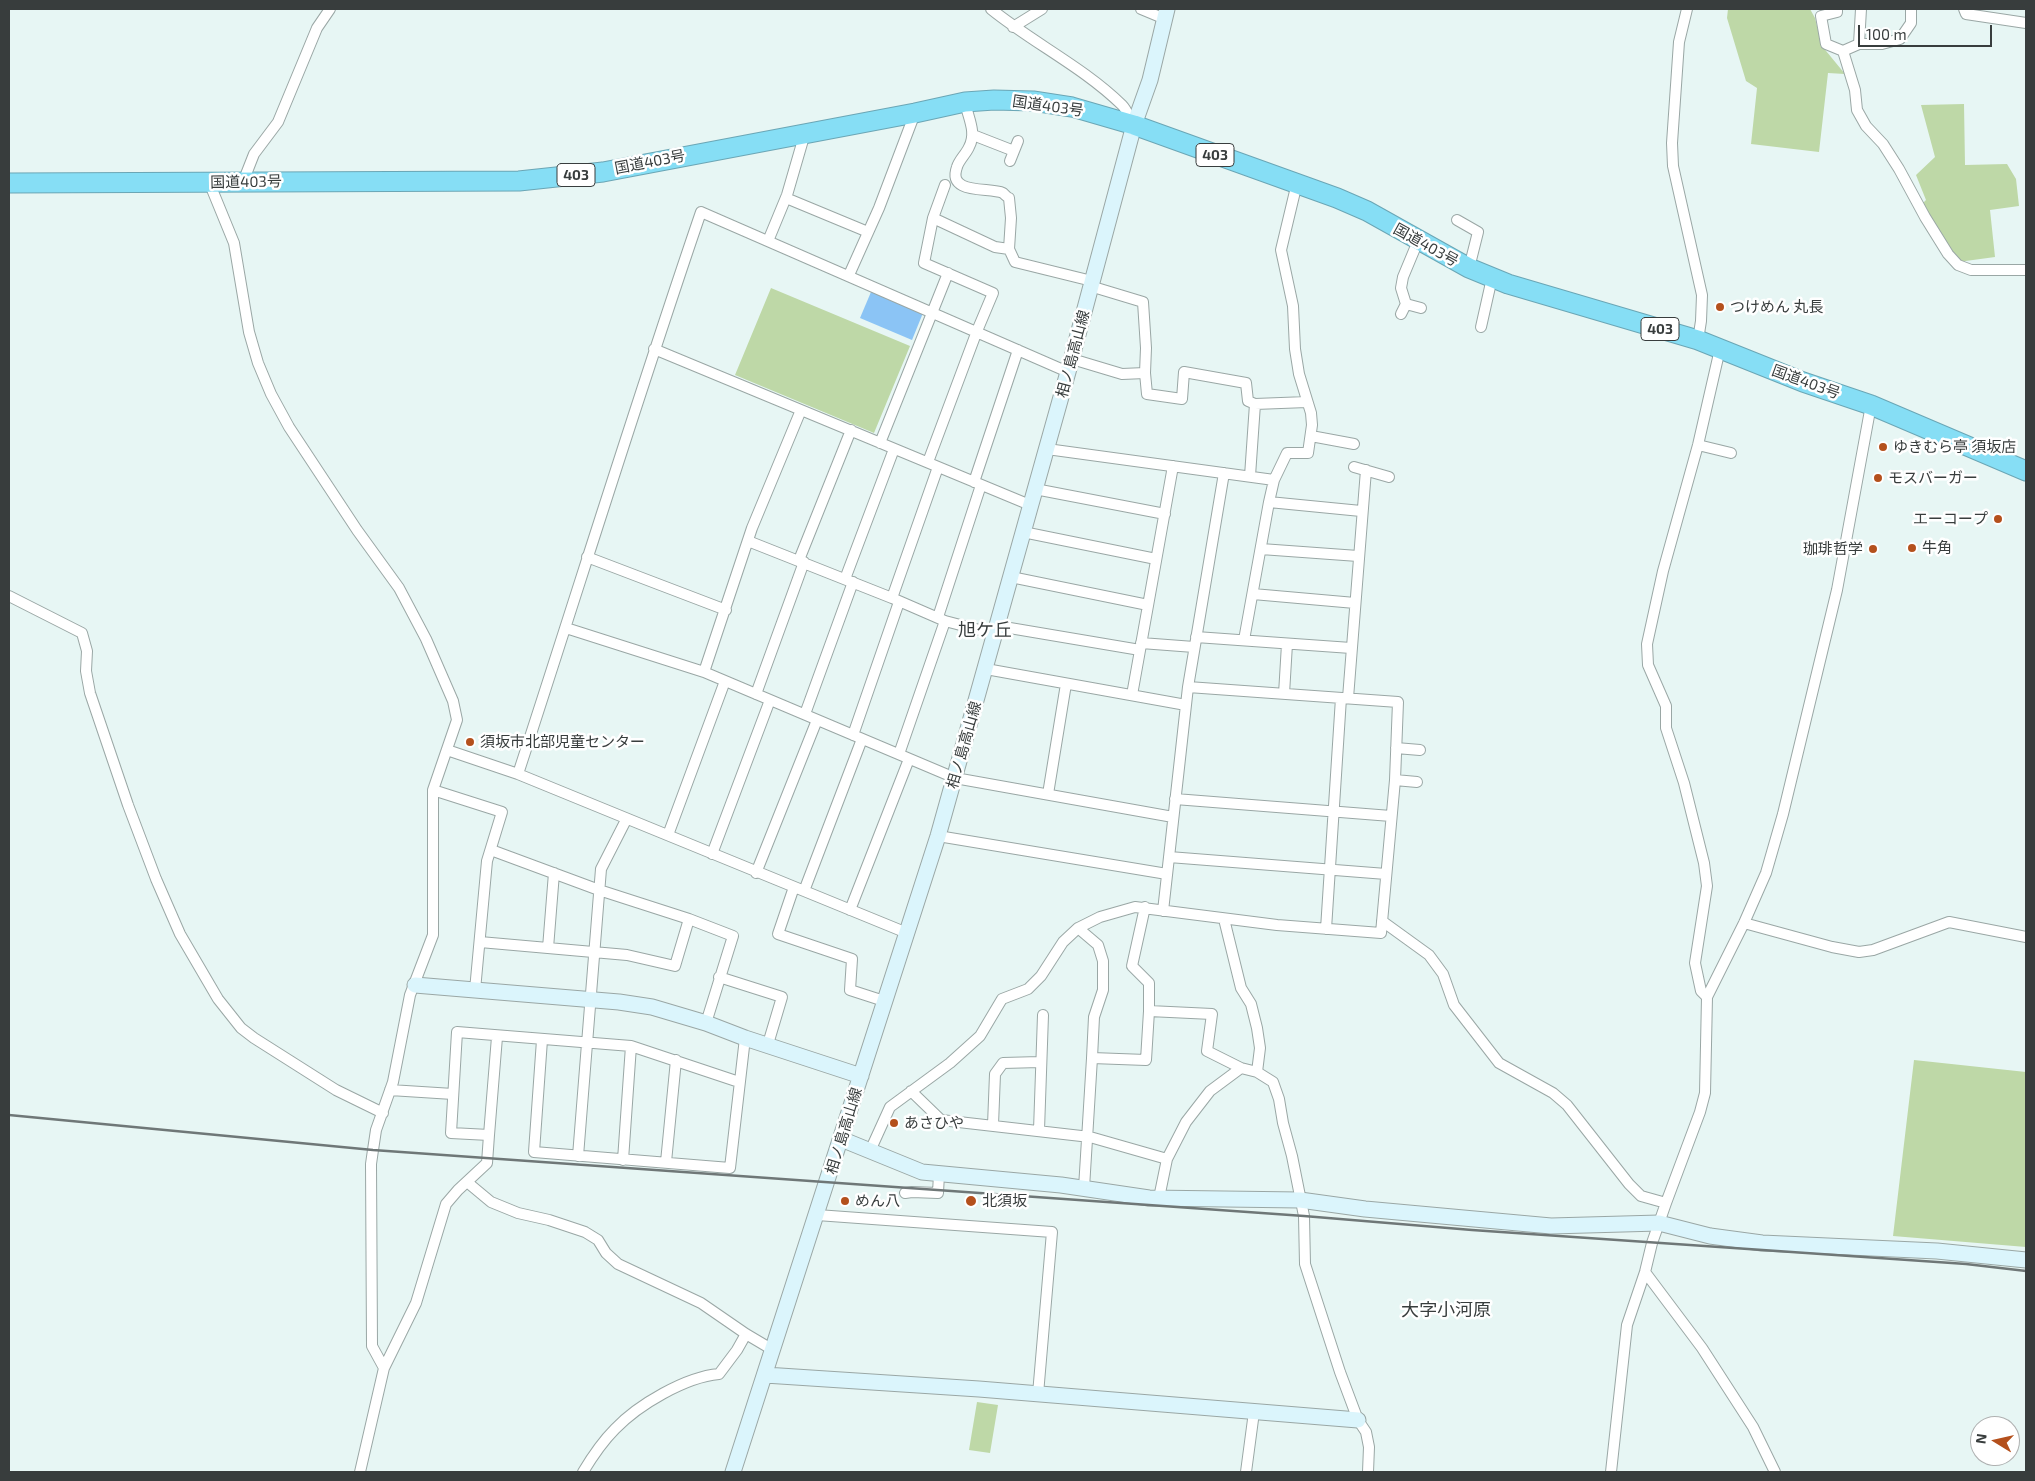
<!DOCTYPE html>
<html>
<head>
<meta charset="utf-8">
<style>
  body { margin:0 }
  #map { position:relative; width:2035px; height:1481px; overflow:hidden; background:#e7f6f4; font-family:"Exo 2",sans-serif }
  canvas { display:block }
  .frame { position:absolute; inset:0; border:10px solid #383d3d; pointer-events:none }
  .north { position:absolute; left:1970px; top:1416px; width:50px; height:50px; box-sizing:border-box; background:#fff; border:1px solid #afb1b1; border-radius:50%; rotate:279deg; font-size:14px; font-weight:700; line-height:20px; text-align:center; color:#383d3d }
  .north::after { content:''; display:block; margin:auto; width:18px; height:22px; background:#b4501c; clip-path:polygon(50% 0,100% 100%,50% 72%,0 100%) }
  .scale { position:absolute; left:1858px; top:25px; width:134px; height:22px; box-sizing:border-box; border:2px solid #383d3d; border-top:0; padding-left:6px; font-size:15px; line-height:18px; white-space:nowrap; color:#383d3d; -webkit-text-stroke:4px #fff; paint-order:stroke }
</style>
</head>
<body>
<div id="map">
<canvas width="2035" height="1481"></canvas>
<div class="frame"></div>
<div class="north">N</div>
<div class="scale">100 m</div>
</div>
<script>
const context = document.querySelector('canvas').getContext('2d');
context.lineJoin = 'round';
function fillPath(path, color) { context.fillStyle = color; context.fill(path, 'evenodd'); }
function strokePath(path, color, width, dash) { context.strokeStyle = color; context.lineWidth = width; context.lineCap = dash ? 'butt' : 'round'; context.setLineDash(dash || []); context.stroke(path); }
function drawText(font, color, halo, rows, align = 'center') {
  context.font = font + ' "Exo 2","Noto Sans JP",sans-serif'; context.lineWidth = 5; context.setLineDash([]); context.textBaseline = 'middle'; context.strokeStyle = halo; context.fillStyle = color; for (const [text, x, y, turn = 0] of rows) {
    context.save(); context.translate(x, y); context.rotate((+turn || 0) * Math.PI / 180); context.textAlign = isNaN(turn) ? turn : align; if (halo) context.strokeText(text, 0, 0); context.fillText(text, 0, 0); context.restore();
  }
}
fillPath(new Path2D(`
  M 1728,9 L 1810,9 L 1815,18 L 1822,46 L 1845,74 L 1828,73 L 1819,152 L 1751,144 L 1757,88 L 1746,81 L 1727,18 Z
  M 1964,104 L 1965,165 L 2007,164 L 2016,179 L 2019,206 L 1990,210 L 1995,257 L 1951,263 L 1934,242 L 1922,204 L 1926,200 L 1916,175 L 1935,157 L 1921,105 Z
  M 771,288 L 910,346 L 874,433 L 735,375 Z
  M 1914,1060 L 2026,1072 L 2026,1247 L 1893,1236 Z
  M 977,1402 L 998,1405 L 990,1453 L 969,1450 Z`), '#bed8a7');
fillPath(new Path2D(`
  M 871,292 L 923,313 L 912,340 L 860,318 Z`), '#8bc4f5');
const street = new Path2D(`
  M 991,9 C 1033,43 1083,67 1122,105 C 1127,110 1130,119 1134,125
  M 1141,9 L 1165,19
  M 1687,9 L 1679,42 L 1672,143 L 1673,166 L 1702,295 L 1701,321 L 1698,340
  M 1837,9 L 1837,12 L 1821,16 L 1826,44 L 1843,51 L 1859,44 L 1861,9
  M 1964,9 L 1966,14 L 2026,23
  M 1013,27 L 1042,9
  M 1859,44 L 1882,44 L 1900,39 L 1911,23 L 1911,9
  M 1843,51 L 1855,90 L 1857,110 L 1866,126 L 1883,144 L 1899,169 L 1925,217 L 1948,254 L 1958,265 L 1971,270 L 2026,270
  M 965,102 C 968,118 977,132 969,147 C 966,154 959,160 957,167 C 947,195 989,187 1003,193 C 1004,194 1008,198 1009,198 L 1011,218 L 1009,249 L 1015,262 L 1092,281
  M 973,135 L 1014,151
  M 1010,161 L 1018,141
  M 209,182 L 234,243 L 249,332 L 258,363 L 271,394 L 289,427 L 357,530 L 399,588 L 426,639 L 453,701 L 457,720 L 433,790 L 433,935 L 410,995 L 393,1082 L 376,1130 L 373,1150 L 371,1164 L 372,1346 L 384,1368
  M 243,182 L 254,154 L 278,122 L 317,28 L 330,9
  M 786,198 L 868,232
  M 933,218 L 995,247 L 1009,249
  M 1457,220 L 1478,232 L 1469,268
  M 768,241 L 787,195 L 805,133
  M 849,275 L 879,208 L 915,113
  M 1090,286 L 1143,302 L 1146,348 L 1145,373
  M 1406,304 L 1421,308
  M 1401,314 L 1406,304 L 1401,288 L 1403,277 L 1418,241
  M 1481,327 L 1492,278
  M 654,349 L 1030,505
  M 1072,359 L 1122,374 L 1145,373 L 1147,394 L 1182,399 L 1184,372 L 1246,383 L 1248,401 L 1255,404
  M 801,410 L 752,528 L 704,672 L 955,778 L 1173,817
  M 1311,436 L 1354,444
  M 880,443 L 948,273
  M 1698,445 L 1731,453
  M 1047,449 L 1274,480 L 1269,502 L 1361,511
  M 928,462 L 977,331 L 993,293 L 924,263 L 933,218 L 945,185
  M 1354,467 L 1389,477
  M 1250,476 L 1255,404 L 1307,402
  M 1274,480 L 1287,453 L 1308,453 L 1312,425 L 1311,413 L 1299,374 L 1295,349 L 1293,306 L 1281,250 L 1297,183
  M 974,482 L 1018,350
  M 1035,489 L 1165,514
  M 1023,532 L 1156,559
  M 748,541 L 892,598 L 945,621 L 995,634
  M 1261,549 L 1358,556
  M 587,557 L 726,610
  M 799,560 L 851,430
  M 1011,577 L 1148,605
  M 845,579 L 894,449
  M 1253,594 L 1355,603
  M 9,596 L 82,633 L 87,651 L 86,671 L 90,693 L 128,805 L 156,879 L 180,934 L 218,999 L 241,1028 L 254,1038 L 336,1090 L 383,1113
  M 892,598 L 938,467
  M 938,617 L 981,485
  M 998,626 L 1140,650
  M 566,628 L 704,672
  M 1196,637 L 1351,648
  M 1244,640 L 1269,502
  M 1141,643 L 1194,647
  M 986,669 L 1186,705
  M 756,694 L 804,562
  M 1284,694 L 1287,644
  M 1132,695 L 1173,466
  M 1348,698 L 1366,470
  M 805,714 L 853,582
  M 853,735 L 899,602
  M 1396,748 L 1420,750
  M 447,750 L 518,774 L 907,933
  M 899,754 L 945,621
  M 518,774 C 579,587 637,399 701,212 L 1068,372
  M 1395,780 L 1417,782
  M 433,790 L 502,812 L 487,861 L 475,990
  M 1048,794 L 1066,684
  M 1175,799 L 1391,816
  M 668,835 L 725,681
  M 938,836 L 1167,874
  M 712,854 L 770,700
  M 1169,857 L 1386,874
  M 756,873 L 817,720
  M 794,887 L 778,934 L 852,959 L 850,990 L 884,1001
  M 804,891 L 862,739
  M 1145,907 L 1132,966 L 1149,983 L 1149,1011 L 1212,1014 L 1207,1051 L 1241,1068
  M 850,910 L 909,759
  M 1163,911 L 1188,687 L 1224,473
  M 689,919 L 733,936 L 706,1023
  M 1224,919 L 1241,988 L 1251,1004 L 1257,1028 L 1260,1048 L 1257,1072 L 1273,1082 L 1279,1099 L 1283,1123 L 1292,1156 L 1304,1216 L 1305,1264 L 1340,1372 L 1358,1420 L 1366,1432 L 1369,1447 L 1368,1472
  M 1382,921 L 1429,955 L 1443,974 L 1454,1005 L 1499,1063 L 1553,1093 L 1567,1105 L 1629,1184 L 1641,1196 L 1666,1203
  M 1744,923 L 1832,947 L 1859,952 L 1873,950 L 1949,922 L 2026,937
  M 1078,928 L 1098,945 L 1103,961 L 1103,990 L 1094,1017 L 1092,1058 L 1146,1060 L 1149,1011
  M 1326,929 L 1341,698
  M 480,942 L 627,955 L 675,966 L 689,919 L 599,890 L 491,850
  M 548,948 L 554,873
  M 719,977 L 782,997 L 768,1044
  M 1707,997 L 1701,991 L 1695,963 L 1707,886 L 1704,863 L 1684,783 L 1666,728 L 1666,706 L 1648,665 L 1647,644 L 1663,571 L 1698,445 L 1720,349
  M 542,1040 L 534,1152 L 730,1168 L 745,1038
  M 390,1090 L 453,1094
  M 911,1091 L 941,1120 L 1090,1137 L 1167,1159 L 1159,1198
  M 993,1125 L 995,1074 L 1003,1063 L 1040,1062
  M 1039,1130 L 1043,1015
  M 489,1135 L 497,1037
  M 870,1151 L 890,1107 L 950,1063 L 980,1036 L 1002,999 L 1028,989 L 1041,976 L 1063,942 L 1078,928 L 1100,917 L 1135,907 L 1277,925 L 1381,933 L 1395,780 L 1398,702 L 1188,687
  M 578,1156 L 601,869 L 626,820
  M 1167,1159 L 1186,1122 L 1210,1091 L 1241,1068 L 1257,1072
  M 623,1160 L 631,1046
  M 666,1162 L 676,1060
  M 467,1182 L 491,1202 L 518,1213 L 549,1220 L 585,1232 L 598,1240 L 606,1253 L 618,1264 L 701,1303 L 746,1334 L 773,1350
  M 1084,1188 L 1092,1058
  M 905,1193 L 912,1192 L 938,1193 L 939,1174
  M 817,1215 L 1052,1232 L 1038,1394
  M 1645,1272 L 1702,1348 L 1753,1427 L 1775,1472
  M 360,1472 L 384,1368 L 416,1303 L 446,1204 L 458,1190 L 487,1163 L 489,1135 L 451,1133 L 457,1032 L 631,1046 L 739,1082
  M 583,1472 C 592,1457 602,1442 615,1429 C 638,1405 685,1377 719,1374 L 737,1350 L 746,1334
  M 1246,1472 L 1254,1412
  M 1611,1472 L 1627,1325 L 1645,1272 L 1652,1243 L 1666,1203 L 1700,1112 L 1705,1093 L 1707,997 L 1744,923 L 1766,873 L 1783,814 L 1837,590 L 1871,405`);
const secondary = new Path2D(`
  M 415,985 L 619,1002 L 652,1007 L 706,1023 L 745,1038 L 861,1076
  M 841,1139 L 922,1172 L 1061,1185 L 1149,1198 L 1300,1200 L 1365,1209 L 1551,1226 L 1659,1223 L 1710,1236 L 1762,1243 L 1937,1251 L 2026,1260
  M 765,1375 L 979,1389 L 1358,1420
  M 733,1472 L 938,836 L 1068,372 L 1134,125 L 1150,80 L 1167,9`);
const highway = new Path2D(`
  M 9,183 L 519,181 L 603,172 L 915,113 L 965,102 L 994,100 L 1033,101 L 1072,107 L 1134,125 L 1337,198 L 1367,211 L 1469,268 L 1508,284 L 1698,340 L 1803,382 L 1871,405 L 2026,471`);
strokePath(street, '#9aa7a5', 12);
strokePath(secondary, '#9aa7a5', 17);
strokePath(highway, '#6ba6b5', 21);
strokePath(street, '#fff', 10);
strokePath(secondary, '#dbf5fc', 15);
strokePath(highway, '#86def5', 19);
strokePath(new Path2D(`
  M 9,1115 L 373,1150 L 1304,1216 L 1472,1230 L 1966,1264 L 2026,1271`), '#6f7777', 2.5);
for (const [x, y, r, color] of [
  [1720,307,5,"#b4501c"],
  [1883,447,5,"#b4501c"],
  [1878,478,5,"#b4501c"],
  [1998,519,5,"#b4501c"],
  [1912,548,5,"#b4501c"],
  [1873,549,5,"#b4501c"],
  [470,742,5,"#b4501c"],
  [894,1123,5,"#b4501c"],
  [845,1201,5,"#b4501c"],
  [971,1201,6,"#b4501c"]
]) { const dot = new Path2D(); dot.arc(x, y, r, 0, 2 * Math.PI); context.fillStyle = color; context.fill(dot); strokePath(dot, '#fff', 2); }
for (const [x, y, w] of [
  [1215,155,38],
  [576,175,38],
  [1660,329,38]
]) { const box = new Path2D(); box.roundRect(x - w / 2, y - 11.5, w, 23, 4); context.fillStyle = '#fff'; context.fill(box); strokePath(box, '#383d3d', 1); }
drawText('bold 14px', '#383d3d', null, [
  ["403",1215,155],
  ["403",576,175],
  ["403",1660,329]
]);
drawText('15px', '#383d3d', '#fff', [
  ["国道403号",1048,106,8],
  ["国道403号",650,162,-11],
  ["国道403号",246,182,-1],
  ["国道403号",1426,245,29],
  ["相ノ島高山線",1073,354,-75],
  ["国道403号",1806,382,20],
  ["相ノ島高山線",964,745,-74],
  ["相ノ島高山線",844,1131,-73]
]);
drawText('15px', '#383d3d', '#fff', [
  ["つけめん 丸長",1730,307],
  ["ゆきむら亭 須坂店",1893,447],
  ["モスバーガー",1888,478],
  ["エーコープ",1988,519,"right"],
  ["牛角",1922,548],
  ["珈琲哲学",1863,549,"right"],
  ["須坂市北部児童センター",480,742],
  ["あさひや",904,1123],
  ["めん八",855,1201],
  ["北須坂",982,1201]
], 'left');
drawText('18px', '#383d3d', '#fff', [
  ["旭ケ丘",985,630],
  ["大字小河原",1446,1310]
]);
</script>
</body>
</html>
